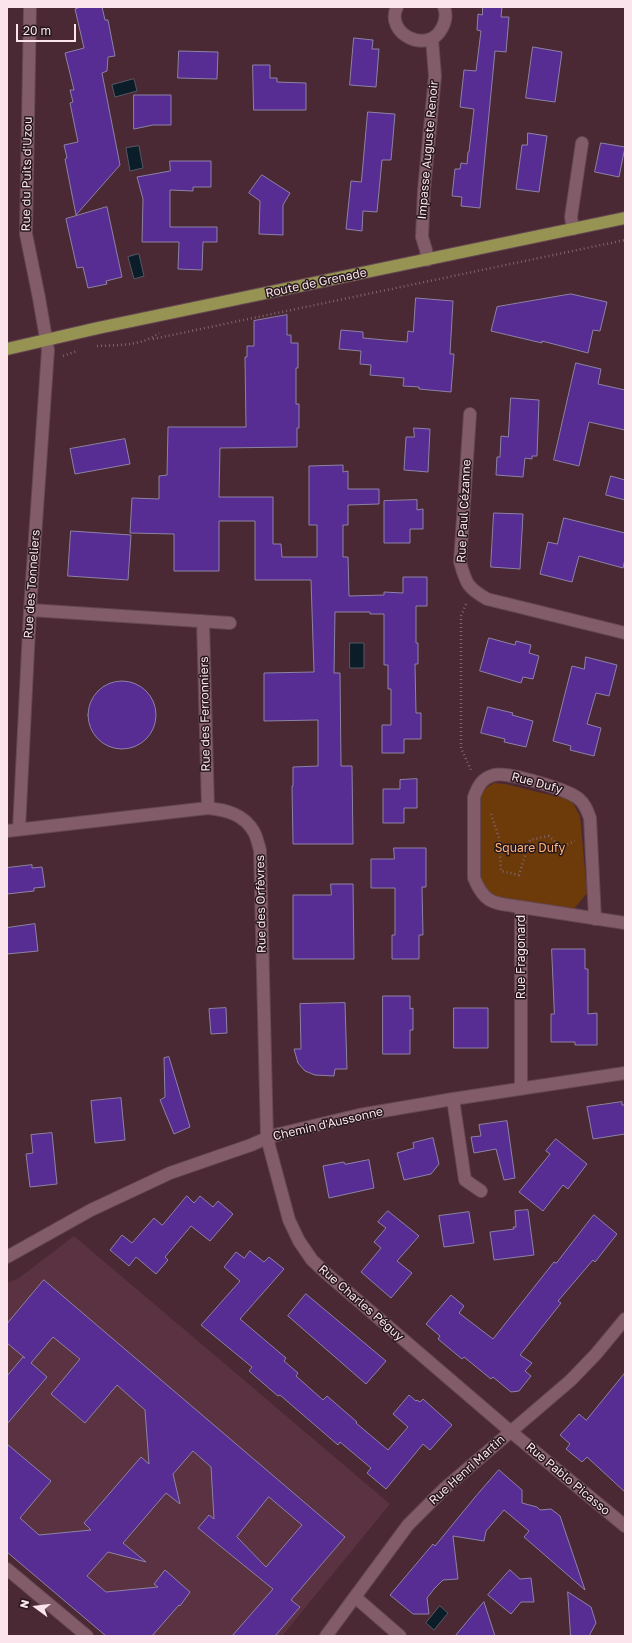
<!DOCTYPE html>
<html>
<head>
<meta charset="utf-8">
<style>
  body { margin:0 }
  #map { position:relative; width:632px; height:1643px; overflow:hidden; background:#4a2834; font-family:"Golos Text",sans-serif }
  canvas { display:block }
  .frame { position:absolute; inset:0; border:8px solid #fbe4eb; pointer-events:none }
  .north { position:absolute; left:16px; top:1587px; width:40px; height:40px; -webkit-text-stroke:3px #26171c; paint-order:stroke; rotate:285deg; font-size:11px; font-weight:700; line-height:16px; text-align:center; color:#fbe4eb }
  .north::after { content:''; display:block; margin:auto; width:14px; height:18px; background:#fbe4eb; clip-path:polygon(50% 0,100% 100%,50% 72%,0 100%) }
  .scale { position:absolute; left:16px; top:24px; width:60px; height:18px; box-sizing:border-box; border:2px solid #fbe4eb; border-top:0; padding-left:5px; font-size:12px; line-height:14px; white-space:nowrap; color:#fbe4eb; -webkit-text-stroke:3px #26171c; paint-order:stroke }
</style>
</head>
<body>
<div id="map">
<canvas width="632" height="1643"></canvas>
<div class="frame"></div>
<div class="north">N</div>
<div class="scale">20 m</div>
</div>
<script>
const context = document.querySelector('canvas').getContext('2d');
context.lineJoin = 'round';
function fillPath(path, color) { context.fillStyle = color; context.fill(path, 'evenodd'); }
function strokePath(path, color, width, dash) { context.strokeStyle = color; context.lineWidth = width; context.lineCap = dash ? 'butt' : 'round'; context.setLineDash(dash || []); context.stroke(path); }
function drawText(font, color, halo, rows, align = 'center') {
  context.font = font + ' "Golos Text",sans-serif'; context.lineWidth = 3; context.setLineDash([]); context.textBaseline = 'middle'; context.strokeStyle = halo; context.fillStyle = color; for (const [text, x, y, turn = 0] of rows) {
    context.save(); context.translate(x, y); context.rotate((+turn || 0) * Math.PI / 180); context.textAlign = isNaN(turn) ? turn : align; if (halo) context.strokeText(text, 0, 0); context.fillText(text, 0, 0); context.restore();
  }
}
fillPath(new Path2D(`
  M 74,1236 L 390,1504 L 282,1636 L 106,1636 L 7,1552 L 7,1283 L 19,1278 Z`), '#5b3241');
fillPath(new Path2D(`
  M 494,783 L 505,784 L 571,800 L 580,816 L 587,893 L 574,909 L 498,897 C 486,891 483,886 478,873 L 479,801 L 483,790 Z`), '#6d3b09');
const water = new Path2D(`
  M 134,79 L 137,91 L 115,97 L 112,85 Z
  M 139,146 L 143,168 L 130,171 L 126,148 Z
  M 139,254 L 144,276 L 134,279 L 128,257 Z
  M 350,643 L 364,643 L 364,668 L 350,668 Z
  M 440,1606 L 448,1613 L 434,1630 L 426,1623 Z`);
fillPath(water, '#0b1d28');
strokePath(water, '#535962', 1);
const building = new Path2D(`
  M 78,7 L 102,7 L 105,20 L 108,20 L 115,56 L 108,57 L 107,71 L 102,73 L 120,165 L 76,215 L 65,159 L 67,158 L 64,145 L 78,142 L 70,103 L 73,102 L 70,90 L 74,90 L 65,53 L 84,48 L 75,9 L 78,8 Z
  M 483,7 L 502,7 L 501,17 L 509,17 L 506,52 L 495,51 L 480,208 L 461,206 L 462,197 L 452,196 L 455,169 L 460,169 L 461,163 L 467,164 L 468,152 L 469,152 L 474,109 L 460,107 L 464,70 L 476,71 L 481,31 L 477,30 L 478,14 L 482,15 Z
  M 354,38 L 373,40 L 372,49 L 379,49 L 376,87 L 350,85 Z
  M 533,47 L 562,52 L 555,102 L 526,98 Z
  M 179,51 L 218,52 L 217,79 L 178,78 Z
  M 253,65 L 270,65 L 270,78 L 277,78 L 277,82 L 306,83 L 306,110 L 254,110 Z
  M 134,95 L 171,95 L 171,125 L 153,125 L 134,129 Z
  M 368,112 L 395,114 L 391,160 L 382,160 L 377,212 L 363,211 L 362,231 L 346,229 L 351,181 L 361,182 Z
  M 528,133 L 547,136 L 539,192 L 516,189 L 522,145 L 527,145 Z
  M 601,143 L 625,147 L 619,177 L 595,172 Z
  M 170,161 L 211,161 L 211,187 L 193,187 L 193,191 L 170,190 L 170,227 L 217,227 L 217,242 L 203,242 L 202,270 L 178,269 L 179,242 L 142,242 L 143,199 L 137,177 L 170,171 Z
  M 262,175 L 290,193 L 283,205 L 283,235 L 259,234 L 260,201 L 249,193 Z
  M 107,207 L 122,277 L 106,281 L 107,284 L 88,288 L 83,267 L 77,268 L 66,219 Z
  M 571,294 L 607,302 L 600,331 L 593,330 L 588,353 L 542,341 L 542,343 L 491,331 L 497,307 Z
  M 416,298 L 453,301 L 450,354 L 454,354 L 451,392 L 419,389 L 419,387 L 403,386 L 404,378 L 370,375 L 371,365 L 360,364 L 361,351 L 339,349 L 341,330 L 363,332 L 363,338 L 407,342 L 408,331 L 413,332 Z
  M 287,315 L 287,335 L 291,335 L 291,343 L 298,343 L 298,368 L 296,368 L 296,404 L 299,404 L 299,428 L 297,428 L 297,447 L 220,448 L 219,497 L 273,497 L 273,544 L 281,544 L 282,557 L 317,557 L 317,525 L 309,525 L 309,466 L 343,465 L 343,472 L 348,471 L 348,489 L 379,489 L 379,504 L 348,505 L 348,525 L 343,525 L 343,557 L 348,557 L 349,596 L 384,595 L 384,592 L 403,593 L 403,577 L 427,577 L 427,606 L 416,606 L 416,643 L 418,643 L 418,664 L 415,664 L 416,713 L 421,713 L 421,739 L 404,739 L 404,753 L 382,753 L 382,725 L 391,725 L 391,689 L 388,689 L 388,665 L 384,665 L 384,614 L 370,614 L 370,612 L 335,612 L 334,673 L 340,673 L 341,766 L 352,766 L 353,844 L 293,844 L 292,786 L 293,786 L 293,767 L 318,766 L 318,720 L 264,721 L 264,673 L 314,672 L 311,580 L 255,580 L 255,521 L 219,521 L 219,571 L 174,571 L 174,534 L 130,533 L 132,498 L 159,499 L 159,476 L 167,475 L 168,427 L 246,427 L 245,357 L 247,357 L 247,346 L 254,346 L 254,321 Z
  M 576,363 L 601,369 L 598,384 L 625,390 L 625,430 L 589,422 L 579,466 L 554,460 Z
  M 511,398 L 539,400 L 537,456 L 532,456 L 532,459 L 525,458 L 523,477 L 496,475 L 497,457 L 500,457 L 501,436 L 508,437 Z
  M 414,428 L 430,429 L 428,472 L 404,470 L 406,437 L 414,437 Z
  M 125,439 L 130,464 L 75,474 L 70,449 Z
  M 611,476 L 625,480 L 625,500 L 606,495 Z
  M 417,500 L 417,510 L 423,509 L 423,529 L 410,529 L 410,543 L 384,543 L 384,501 Z
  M 494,513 L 523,514 L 520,569 L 491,567 Z
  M 564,518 L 625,533 L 625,559 L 623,568 L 579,556 L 572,582 L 540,574 L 548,542 L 557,544 Z
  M 71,531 L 131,535 L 128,580 L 68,576 Z
  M 489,638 L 515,645 L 516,641 L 531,645 L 529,653 L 539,656 L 533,679 L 523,677 L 521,683 L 480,671 Z
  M 586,657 L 617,665 L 609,696 L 596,693 L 587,724 L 601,728 L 594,756 L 570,750 L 571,746 L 553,741 L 572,666 L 584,669 Z
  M88 715a34 34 0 1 1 68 0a34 34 0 1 1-68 0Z
  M 488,707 L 513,713 L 512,715 L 533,721 L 526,747 L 504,742 L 505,739 L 481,733 Z
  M 417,779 L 417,808 L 404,808 L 404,823 L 383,823 L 383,789 L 400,789 L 400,780 Z
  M 394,848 L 426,848 L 426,887 L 422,887 L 423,935 L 419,935 L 419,959 L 392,959 L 392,935 L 395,935 L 395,888 L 371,888 L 371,859 L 394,859 Z
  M 32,865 L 32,868 L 42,867 L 45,887 L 34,888 L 34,891 L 7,894 L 7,868 Z
  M 331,884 L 353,884 L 354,959 L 293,959 L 293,895 L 331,895 Z
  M 35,924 L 38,951 L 7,954 L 7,928 Z
  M 552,949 L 585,949 L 585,969 L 588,969 L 588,1014 L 597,1013 L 597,1045 L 575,1045 L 575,1042 L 551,1042 L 551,1014 L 554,1014 Z
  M 383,996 L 410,996 L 410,1009 L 413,1008 L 413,1030 L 410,1030 L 410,1054 L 383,1054 Z
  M 345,1003 L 347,1069 L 335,1069 L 334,1076 L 315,1075 L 305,1071 L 298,1063 L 294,1049 L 301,1049 L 300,1004 Z
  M 226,1008 L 227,1033 L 211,1034 L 209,1009 Z
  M 454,1008 L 488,1008 L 488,1048 L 454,1048 Z
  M 169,1057 L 190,1127 L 174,1134 L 160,1100 L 165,1097 L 164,1058 Z
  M 121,1098 L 125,1140 L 95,1143 L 91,1101 Z
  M 622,1102 L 622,1105 L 625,1105 L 625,1134 L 593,1139 L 587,1107 Z
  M 507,1121 L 515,1178 L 504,1180 L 496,1149 L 474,1153 L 471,1137 L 481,1136 L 479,1125 Z
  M 52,1133 L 57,1184 L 30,1187 L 26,1154 L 33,1153 L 31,1135 Z
  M 433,1138 L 439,1164 L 431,1174 L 404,1180 L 397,1153 L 414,1148 L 413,1143 Z
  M 556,1139 L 587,1164 L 568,1189 L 563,1185 L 543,1211 L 519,1192 L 550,1154 L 546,1151 Z
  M 369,1160 L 374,1188 L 329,1198 L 323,1166 L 344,1162 L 345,1164 Z
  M 187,1196 L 194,1203 L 200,1196 L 213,1207 L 218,1201 L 233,1214 L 210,1241 L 191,1226 L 165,1257 L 168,1260 L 156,1274 L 136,1257 L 129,1266 L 110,1250 L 122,1235 L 132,1243 L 154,1218 L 162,1225 Z
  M 528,1210 L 534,1255 L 494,1260 L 490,1232 L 514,1229 L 513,1227 L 516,1227 L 515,1211 Z
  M 388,1211 L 419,1236 L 397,1261 L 412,1273 L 391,1298 L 361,1272 L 381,1248 L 374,1242 L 386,1228 L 378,1222 Z
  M 469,1212 L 474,1243 L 444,1247 L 439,1216 Z
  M 594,1215 L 617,1234 L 595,1262 L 593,1260 L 558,1301 L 561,1303 L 520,1355 L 532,1363 L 525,1371 L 531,1376 L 519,1391 L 511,1392 L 493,1377 L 491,1379 L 464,1357 L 462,1359 L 438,1339 L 440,1336 L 426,1324 L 451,1295 L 464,1306 L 459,1313 L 493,1339 L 554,1262 L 556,1263 Z
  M 250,1251 L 264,1262 L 269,1257 L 284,1269 L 240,1319 L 286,1358 L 284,1361 L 298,1373 L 296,1376 L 323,1400 L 327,1396 L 357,1422 L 356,1423 L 388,1450 L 408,1427 L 393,1414 L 409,1395 L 416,1401 L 417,1400 L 420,1402 L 423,1399 L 452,1425 L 430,1450 L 423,1444 L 386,1489 L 367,1473 L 371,1468 L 340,1442 L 338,1445 L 280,1395 L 278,1396 L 249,1371 L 252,1367 L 201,1325 L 240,1281 L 224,1267 L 236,1252 L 244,1258 Z
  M 44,1280 L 345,1537 L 291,1600 L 300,1607 L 275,1636 L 232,1636 L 273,1589 L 198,1528 L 209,1515 L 214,1519 L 211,1467 L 193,1451 L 173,1474 L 180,1504 L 166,1493 L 123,1543 L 146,1562 L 108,1552 L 87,1576 L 106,1592 L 158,1587 L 154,1584 L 165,1570 L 190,1592 L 180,1606 L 179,1605 L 152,1636 L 106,1636 L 7,1552 L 7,1444 L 51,1481 L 20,1518 L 39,1535 L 91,1530 L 84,1523 L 141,1457 L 149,1464 L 145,1410 L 117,1385 L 85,1423 L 51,1394 L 80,1359 L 53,1337 L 31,1363 L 47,1377 L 7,1424 L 7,1376 L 23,1357 L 25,1358 L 7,1343 L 7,1324 ZM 269,1497 L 302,1525 L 266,1567 L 237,1537 Z
  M 306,1294 L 386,1361 L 366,1384 L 288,1316 Z
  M 625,1373 L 625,1492 L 587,1457 L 582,1462 L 566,1449 L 570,1444 L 560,1435 L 579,1414 L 586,1420 Z
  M 499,1470 L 522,1490 L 522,1503 L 537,1507 L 540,1510 L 551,1509 L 560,1516 L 585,1590 L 524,1537 L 529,1531 L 504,1510 L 486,1531 L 484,1541 L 453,1536 L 458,1579 L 443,1580 L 434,1589 L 427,1598 L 429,1614 L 413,1614 L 390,1595 L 433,1544 L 435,1546 L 476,1496 Z
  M 510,1570 L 520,1579 L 531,1578 L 534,1602 L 521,1602 L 511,1614 L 488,1595 Z
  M 568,1592 L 591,1607 L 596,1623 L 589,1636 L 571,1636 Z
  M 484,1602 L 495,1636 L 455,1636 L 475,1612 Z`);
fillPath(building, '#582d93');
strokePath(building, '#8c82a5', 1);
const minor = new Path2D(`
  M 397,7 C 384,33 428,56 442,28 C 446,21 447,15 444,7
  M 573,229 L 571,217 L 582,143
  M 427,260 L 426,250 L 422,237 L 424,190 L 435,76 L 432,39
  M 470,414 L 460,562 C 466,584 468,588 487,599 L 625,633
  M 30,610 L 230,623
  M 203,621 L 208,808
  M 19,829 L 30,610 L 48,350 L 39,298 L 26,234 L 30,7
  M 7,831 L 208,808 C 226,810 244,814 254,832 C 257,837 258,844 260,850 L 267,1138 L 289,1220 L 299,1241 L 312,1260 L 327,1274 L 510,1431 L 625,1526
  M 521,907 C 495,903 485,905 474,878 L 474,797 C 478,786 482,778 494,775 C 506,771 570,790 579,799 C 585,804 587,810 590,818 L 595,919
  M 521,1089 L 521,907 L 625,923
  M 453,1099 L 465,1180 L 481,1191
  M 7,1257 L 91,1210 L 170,1173 L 251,1145 L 267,1138 L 279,1134 L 359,1115 L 453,1099 L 625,1073
  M 7,1569 L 87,1636
  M 355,1597 L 400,1636
  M 326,1636 L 408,1525 L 445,1488 L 571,1380 L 596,1354 L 625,1319`);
const major = new Path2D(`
  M 7,349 L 98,328 L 625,218`);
strokePath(minor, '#644751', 14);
strokePath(major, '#644751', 14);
strokePath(new Path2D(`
  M 153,339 L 625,240
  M 97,346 C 118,345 142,346 159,333
  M 63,356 L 77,351
  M 466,604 L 461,616 L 461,748 L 471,770
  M 491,814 L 499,838 L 501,871 L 519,875 L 530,840 L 549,836 L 561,847 L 575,841`), '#83646f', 2.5, [1, 3]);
strokePath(minor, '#825c68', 12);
strokePath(major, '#969353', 12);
drawText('12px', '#fbe4eb', '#26171c', [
  ["Impasse Auguste Renoir",428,150,-85],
  ["Rue du Puits d'Uzou",27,174,-89],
  ["Route de Grenade",316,283,-12],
  ["Rue Paul Cézanne",464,511,-87],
  ["Rue des Tonneliers",32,584,-86],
  ["Rue des Ferronniers",205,714,-91],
  ["Rue Dufy",537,783,15],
  ["Rue des Orfèvres",261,904,-91],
  ["Rue Fragonard",521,957,-90],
  ["Chemin d'Aussonne",328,1124,-13],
  ["Rue Charles Péguy",361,1303,41],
  ["Rue Henri Martin",467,1470,-42],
  ["Rue Pablo Picasso",568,1479,40]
]);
drawText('12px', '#feb47a', '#26171c', [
  ["Square Dufy",530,848]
]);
</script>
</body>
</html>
